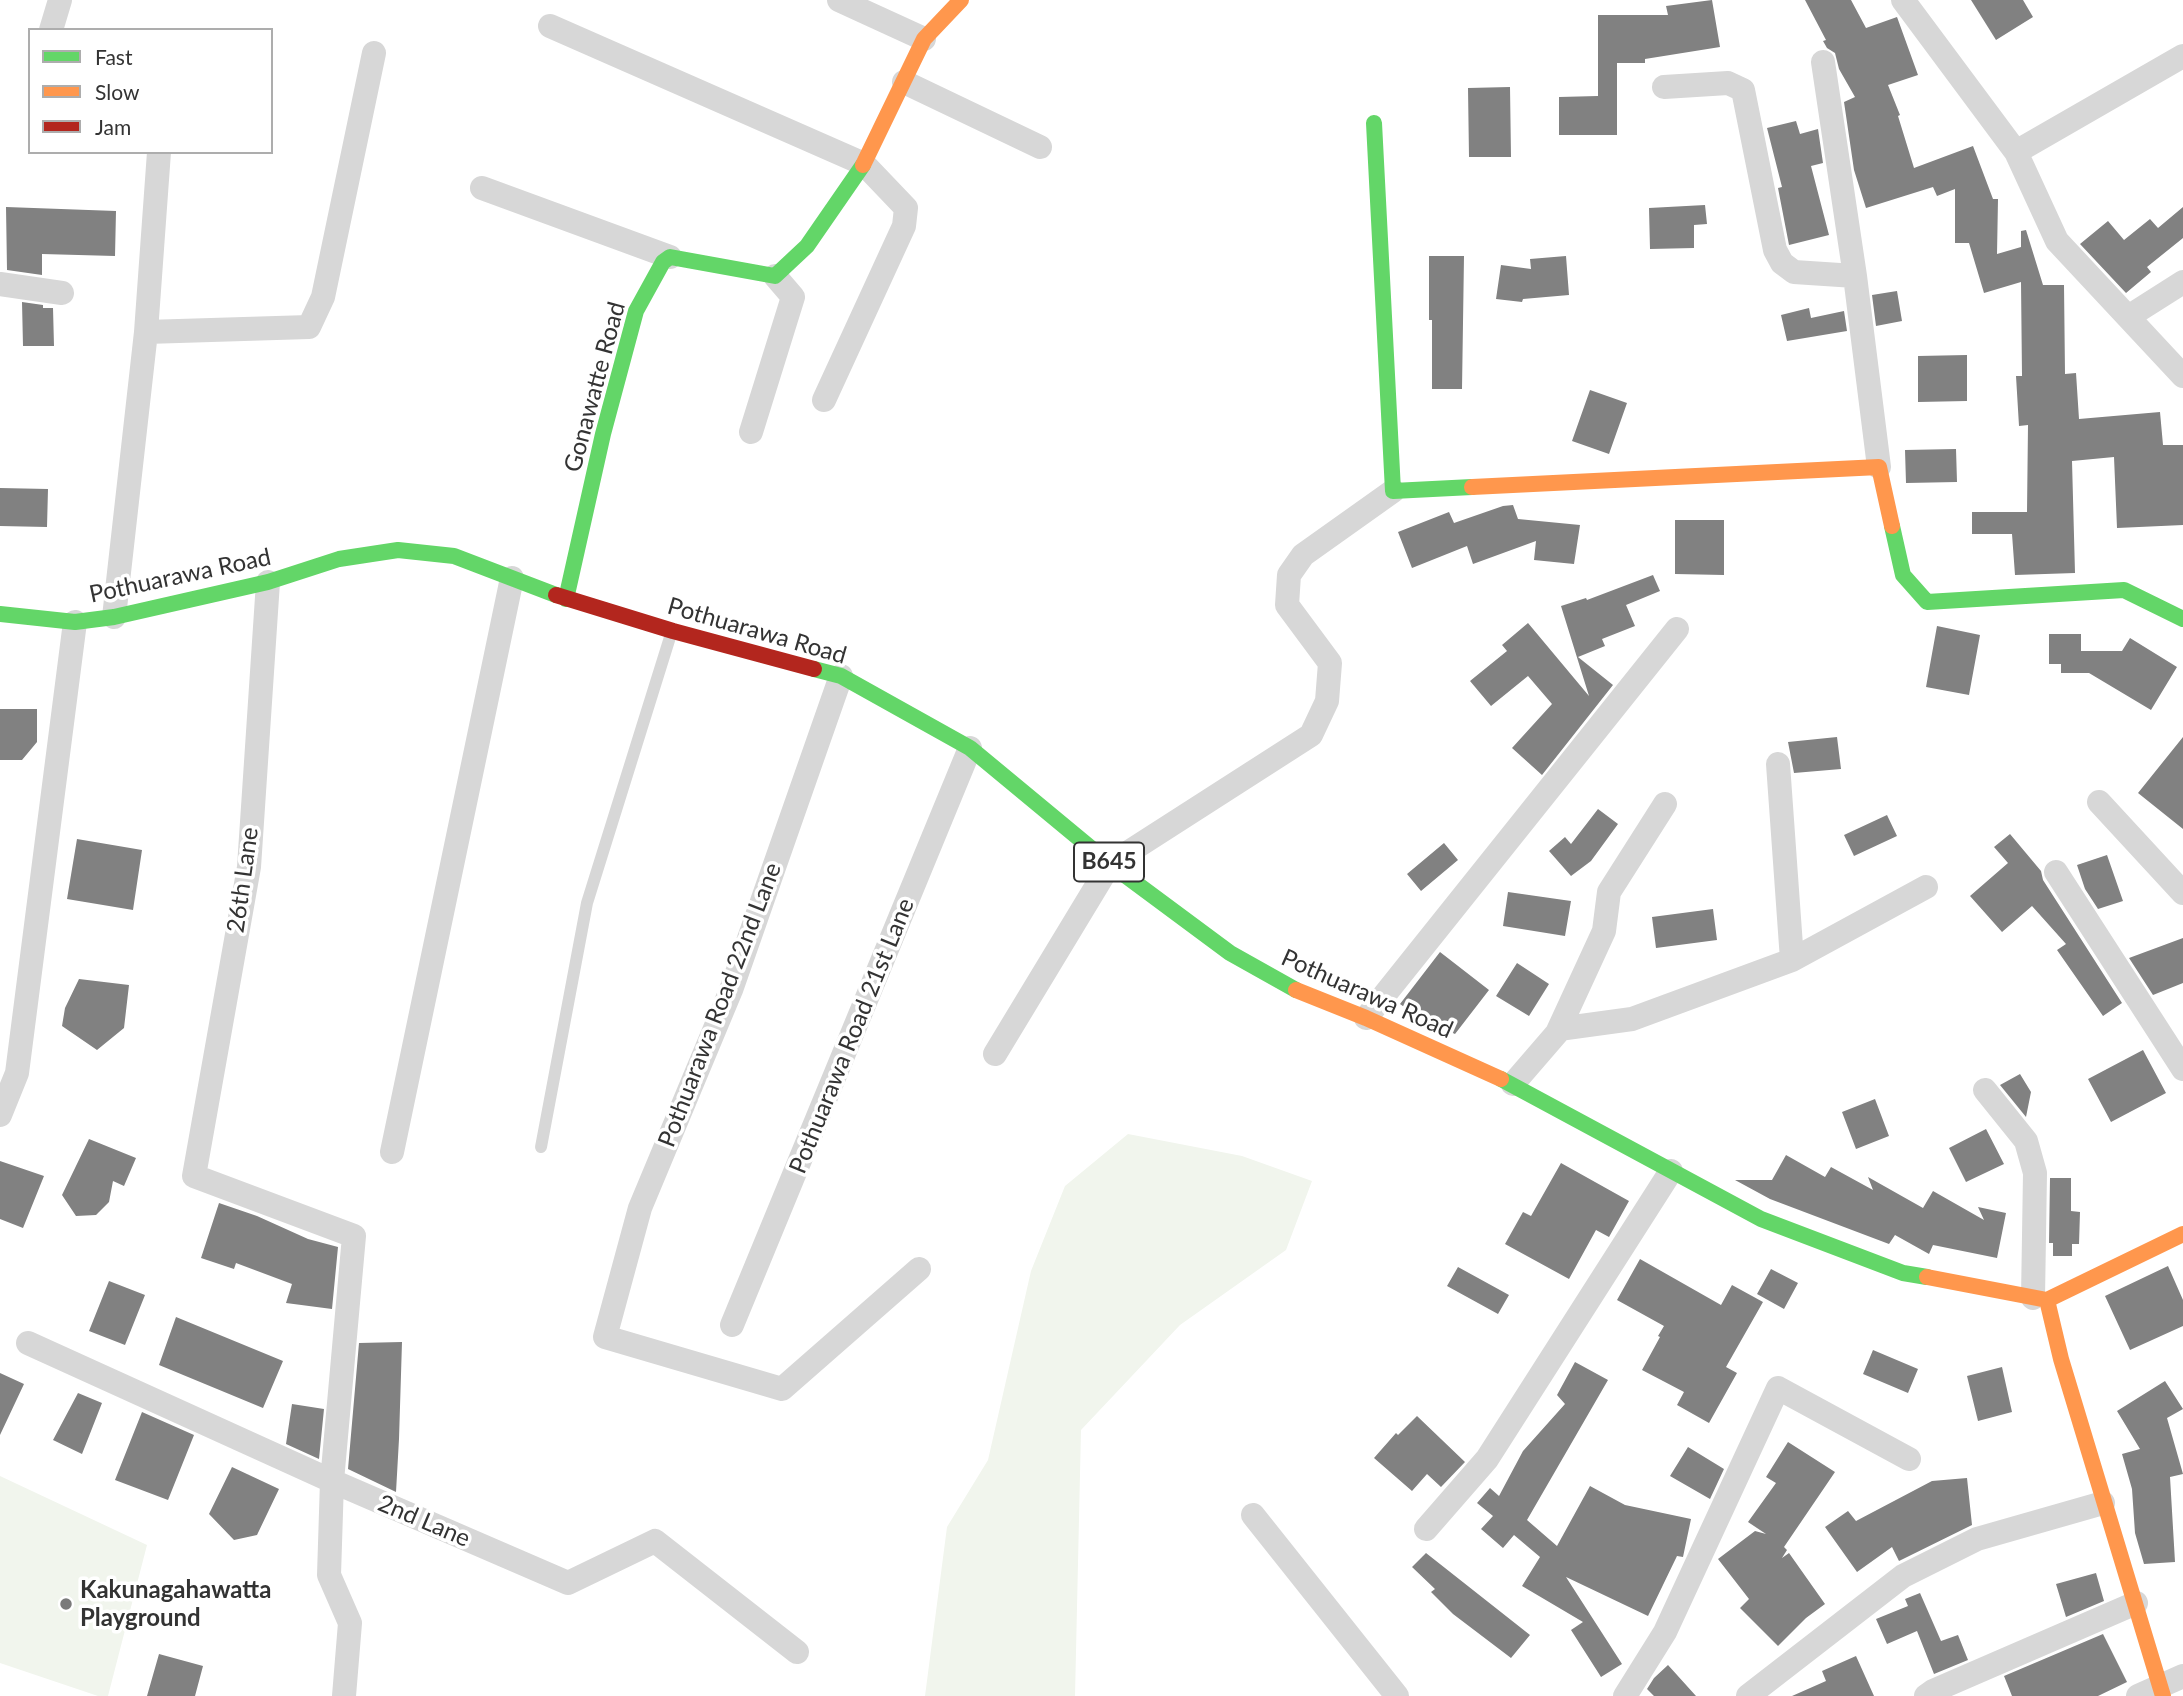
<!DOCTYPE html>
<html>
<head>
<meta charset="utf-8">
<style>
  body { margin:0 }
  #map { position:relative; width:2183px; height:1696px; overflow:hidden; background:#fff; font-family:Lato,sans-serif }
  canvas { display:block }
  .legend { position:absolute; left:28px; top:28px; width:245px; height:126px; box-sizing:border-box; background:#fff; border:2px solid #adadad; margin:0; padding:9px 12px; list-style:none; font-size:21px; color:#333 }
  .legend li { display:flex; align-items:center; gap:14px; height:35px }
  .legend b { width:35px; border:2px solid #adadad }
</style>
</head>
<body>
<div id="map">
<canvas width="2183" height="1696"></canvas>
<ul class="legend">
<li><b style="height:9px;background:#63d668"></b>Fast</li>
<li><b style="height:9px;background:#ff974d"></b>Slow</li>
<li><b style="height:9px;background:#b3261e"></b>Jam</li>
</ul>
</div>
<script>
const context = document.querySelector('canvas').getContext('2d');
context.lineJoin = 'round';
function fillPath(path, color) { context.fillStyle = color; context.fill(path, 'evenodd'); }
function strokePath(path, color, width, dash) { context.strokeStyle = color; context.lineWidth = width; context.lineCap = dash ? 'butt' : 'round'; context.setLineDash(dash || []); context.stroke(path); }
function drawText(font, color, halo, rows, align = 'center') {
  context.font = font + ' Lato,sans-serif'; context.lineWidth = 7; context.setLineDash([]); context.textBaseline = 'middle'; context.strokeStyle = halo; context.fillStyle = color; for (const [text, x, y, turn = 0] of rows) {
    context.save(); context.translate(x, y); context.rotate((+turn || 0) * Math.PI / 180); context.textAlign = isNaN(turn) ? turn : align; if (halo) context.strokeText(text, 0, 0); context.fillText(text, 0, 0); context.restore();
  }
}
fillPath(new Path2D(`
  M 1128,1134 L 1242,1156 L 1312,1181 L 1286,1250 L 1180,1325 L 1081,1430 L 1075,1696 L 925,1696 L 947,1527 L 988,1460 L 1031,1271 L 1065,1186 Z
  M 0,1476 L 147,1545 L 108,1696 L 98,1696 L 0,1663 Z`), '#f1f5ed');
fillPath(new Path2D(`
  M 1712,0 L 1720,47 L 1645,59 L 1645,63 L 1617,63 L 1617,135 L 1559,135 L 1559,97 L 1598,96 L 1598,15 L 1668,15 L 1666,6 Z
  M 1805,0 L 1851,0 L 1866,28 L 1897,17 L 1918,75 L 1888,85 L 1900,115 L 1898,116 L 1914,168 L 1973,146 L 1993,199 L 1998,199 L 1997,254 L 2021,247 L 2021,231 L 2026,230 L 2043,285 L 2064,285 L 2065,374 L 2076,373 L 2079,419 L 2160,412 L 2163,445 L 2183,445 L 2183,525 L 2117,528 L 2114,457 L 2072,461 L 2075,573 L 2015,575 L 2012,534 L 1972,534 L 1972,512 L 2027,512 L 2028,425 L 2019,426 L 2016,376 L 2022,376 L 2021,282 L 1984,293 L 1969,243 L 1955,243 L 1955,189 L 1937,196 L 1933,187 L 1866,208 L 1854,170 L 1844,102 L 1855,97 L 1839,69 L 1835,53 L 1827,48 L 1823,41 L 1826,40 Z
  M 1971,0 L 2023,0 L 2033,17 L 1996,40 Z
  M 1510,87 L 1511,157 L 1469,157 L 1468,88 Z
  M 1796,121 L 1800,134 L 1818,129 L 1823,163 L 1811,166 L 1829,235 L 1789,245 L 1778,188 L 1782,187 L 1767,128 Z
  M 1705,205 L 1707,224 L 1694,225 L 1694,248 L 1650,249 L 1649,208 Z
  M 6,207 L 116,211 L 115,256 L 42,254 L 42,275 L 7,270 Z
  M 2183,207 L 2183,238 L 2147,267 L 2151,272 L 2126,293 L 2080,244 L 2108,221 L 2124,240 L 2150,219 L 2158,228 Z
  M 1429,256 L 1464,256 L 1462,389 L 1432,389 L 1432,320 L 1429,320 Z
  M 1566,256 L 1569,295 L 1523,299 L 1522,302 L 1496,299 L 1501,265 L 1531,269 L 1530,259 Z
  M 1897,291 L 1902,321 L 1876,326 L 1872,295 Z
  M 22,302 L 43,305 L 43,308 L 53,308 L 54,346 L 23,346 Z
  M 1809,308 L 1811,318 L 1844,311 L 1847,331 L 1787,341 L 1781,315 Z
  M 1967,355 L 1967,401 L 1918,402 L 1918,356 Z
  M 1590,390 L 1627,403 L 1609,454 L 1572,441 Z
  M 1956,449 L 1957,482 L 1906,483 L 1905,450 Z
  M 0,488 L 48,489 L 47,527 L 0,526 Z
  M 1513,505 L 1518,519 L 1580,525 L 1574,564 L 1534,560 L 1536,541 L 1473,564 L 1467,546 L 1412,568 L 1398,532 L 1449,512 L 1454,523 L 1503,506 Z
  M 1675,520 L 1724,520 L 1724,575 L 1675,574 Z
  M 1653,575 L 1660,591 L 1626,605 L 1635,626 L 1602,639 L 1605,646 L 1578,657 L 1613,685 L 1542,775 L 1512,748 L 1552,704 L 1528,676 L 1491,706 L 1470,681 L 1507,651 L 1502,645 L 1528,623 L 1589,696 L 1561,606 L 1586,598 L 1587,600 Z
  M 1937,626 L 1980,635 L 1969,695 L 1926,687 Z
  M 2049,634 L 2081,634 L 2081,651 L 2122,651 L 2130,638 L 2177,667 L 2151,710 L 2089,673 L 2061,673 L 2061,664 L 2049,664 Z
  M 0,709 L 37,709 L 37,742 L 22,760 L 0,760 Z
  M 1837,737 L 1841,769 L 1794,773 L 1788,742 Z
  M 2183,737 L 2183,829 L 2138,793 Z
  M 1598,809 L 1618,824 L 1591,861 L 1571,876 L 1549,851 L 1565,837 L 1571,844 Z
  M 1887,815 L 1897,836 L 1854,856 L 1844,835 Z
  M 2010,834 L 2041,871 L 2043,880 L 2122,1003 L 2103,1016 L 2057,950 L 2066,944 L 2032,906 L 2002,932 L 1970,896 L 2008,863 L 1994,847 Z
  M 77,839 L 142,850 L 133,910 L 67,899 Z
  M 1444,843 L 1458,860 L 1421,891 L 1407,874 Z
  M 2107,855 L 2123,901 L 2098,909 L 2085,889 L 2077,865 Z
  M 1508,892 L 1571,901 L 1565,936 L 1503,926 Z
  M 1713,909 L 1717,940 L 1656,948 L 1652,917 Z
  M 2183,938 L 2183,983 L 2153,995 L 2129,958 Z
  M 1440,952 L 1489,990 L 1455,1034 L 1418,1017 L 1400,1004 Z
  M 1517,963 L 1549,984 L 1529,1016 L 1496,996 Z
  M 79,979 L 129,985 L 124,1028 L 97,1050 L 62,1026 L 65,1008 Z
  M 2143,1050 L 2166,1093 L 2111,1122 L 2088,1079 Z
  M 2020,1074 L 2031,1092 L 2026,1117 L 2000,1085 Z
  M 1875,1099 L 1889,1136 L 1856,1149 L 1842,1112 Z
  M 1986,1129 L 2004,1164 L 1966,1182 L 1949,1148 Z
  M 89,1139 L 136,1158 L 124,1186 L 113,1181 L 109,1202 L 96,1215 L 76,1216 L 62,1195 Z
  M 1786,1155 L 1825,1177 L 1831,1167 L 1873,1190 L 1868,1177 L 1923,1208 L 1933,1191 L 1984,1220 L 1978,1207 L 2006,1213 L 1997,1258 L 1933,1245 L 1929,1254 L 1895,1235 L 1889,1244 L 1770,1199 L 1735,1180 L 1772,1180 Z
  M 0,1161 L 44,1176 L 23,1228 L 0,1219 Z
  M 1561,1163 L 1629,1201 L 1609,1237 L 1596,1230 L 1569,1279 L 1505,1244 L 1523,1212 L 1531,1216 Z
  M 2050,1178 L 2071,1178 L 2071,1211 L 2080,1212 L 2079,1244 L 2072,1244 L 2072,1256 L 2053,1256 L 2053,1243 L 2049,1243 Z
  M 219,1203 L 257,1216 L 308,1239 L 338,1247 L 332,1309 L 286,1303 L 292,1284 L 236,1263 L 234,1269 L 201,1258 Z
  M 1640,1259 L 1721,1305 L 1732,1285 L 1763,1302 L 1726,1367 L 1737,1373 L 1709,1423 L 1677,1405 L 1684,1392 L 1642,1370 L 1660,1337 L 1658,1336 L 1664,1326 L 1617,1300 Z
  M 2168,1266 L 2183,1300 L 2183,1326 L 2130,1350 L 2105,1296 Z
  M 1458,1267 L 1509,1295 L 1498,1314 L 1447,1286 Z
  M 1771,1269 L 1798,1283 L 1784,1309 L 1757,1294 Z
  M 109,1281 L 145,1295 L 125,1345 L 89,1331 Z
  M 176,1317 L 283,1361 L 263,1408 L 159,1365 Z
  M 402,1342 L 399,1439 L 396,1492 L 348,1469 L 359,1343 Z
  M 1873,1350 L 1918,1369 L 1908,1393 L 1863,1374 Z
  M 1575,1362 L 1608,1380 L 1527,1520 L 1557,1546 L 1590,1486 L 1625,1505 L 1691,1519 L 1683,1557 L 1677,1556 L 1648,1616 L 1566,1577 L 1622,1664 L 1601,1677 L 1571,1630 L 1583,1622 L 1522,1586 L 1540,1557 L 1514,1535 L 1503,1548 L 1481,1529 L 1493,1516 L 1477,1503 L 1490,1488 L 1499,1496 L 1523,1451 L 1565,1404 L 1557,1395 Z
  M 2002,1367 L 2012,1412 L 1978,1421 L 1967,1376 Z
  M 0,1373 L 24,1384 L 0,1435 Z
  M 2165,1381 L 2183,1409 L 2167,1418 L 2183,1474 L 2170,1477 L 2175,1562 L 2144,1564 L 2135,1533 L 2132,1489 L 2122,1454 L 2140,1449 L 2117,1411 Z
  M 78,1393 L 102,1403 L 82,1454 L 53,1440 Z
  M 292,1404 L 324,1409 L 319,1459 L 286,1444 Z
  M 142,1412 L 194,1435 L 168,1500 L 115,1480 Z
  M 1417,1416 L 1465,1462 L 1441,1487 L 1427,1474 L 1412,1491 L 1374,1458 L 1396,1433 L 1398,1435 Z
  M 1788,1442 L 1835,1472 L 1784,1547 L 1787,1550 L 1782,1558 L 1789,1553 L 1825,1604 L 1806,1618 L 1778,1646 L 1740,1608 L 1749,1599 L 1718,1559 L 1755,1531 L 1766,1534 L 1748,1522 L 1776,1483 L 1766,1477 Z
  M 1688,1447 L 1724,1469 L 1710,1499 L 1670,1476 Z
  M 232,1467 L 279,1489 L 257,1535 L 234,1540 L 209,1514 Z
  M 1967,1478 L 1972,1525 L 1899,1561 L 1892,1547 L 1857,1572 L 1825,1527 L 1848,1511 L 1856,1521 L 1932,1481 Z
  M 1426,1553 L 1530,1635 L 1511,1658 L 1453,1614 L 1431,1592 L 1435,1589 L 1412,1567 Z
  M 2096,1573 L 2104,1601 L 2066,1617 L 2056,1584 Z
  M 1920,1593 L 1941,1641 L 1958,1635 L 1968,1660 L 1934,1674 L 1917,1631 L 1887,1644 L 1876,1619 L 1908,1606 L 1905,1599 Z
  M 2103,1634 L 2127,1682 L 2098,1696 L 2012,1696 L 2004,1676 Z
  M 159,1654 L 203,1666 L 195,1696 L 147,1696 Z
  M 1856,1656 L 1874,1696 L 1792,1696 L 1826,1681 L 1822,1671 Z
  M 1668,1665 L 1696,1696 L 1654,1696 L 1647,1689 L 1654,1678 Z`), '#818181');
strokePath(new Path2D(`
  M 541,1147 L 587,903 L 671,634`), '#d7d7d7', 12);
strokePath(new Path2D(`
  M 839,0 L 924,39
  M 1903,0 L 2016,152 L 2057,241 L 2183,376
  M 550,26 L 864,164 L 906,208 L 904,226 L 824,400
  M 51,30 L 60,0
  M 1823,62 L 1855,276 L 1879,467
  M 904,82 L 1040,147
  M 1664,87 L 1728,83 L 1743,90 L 1775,250 L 1782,263 L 1794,272 L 1855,276
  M 2016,152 L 2183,56
  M 482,188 L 670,257
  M 0,284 L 62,293
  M 2128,317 L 2183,282
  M 146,332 L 309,327 L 323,297 L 374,53
  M 751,432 L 793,297 L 775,276
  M 268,582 L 249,867 L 194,1176 L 354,1236 L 332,1481 L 329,1575 L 350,1623 L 344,1696
  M 114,617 L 146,332 L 159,152
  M 841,676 L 731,990 L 640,1208 L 605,1337 L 782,1389 L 919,1269
  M 1778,764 L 1792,960
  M 2099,802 L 2183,893
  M 2056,872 L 2183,1069
  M 1366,1018 L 1677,629
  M 1559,1029 L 1632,1019 L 1792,960 L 1926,887
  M 995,1054 L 1110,864 L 1311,735 L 1327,701 L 1330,663 L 1287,605 L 1289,575 L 1303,555 L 1393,491
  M 1513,1084 L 1557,1033 L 1604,931 L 1609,892 L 1665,804
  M 1985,1090 L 2026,1141 L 2035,1173 L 2033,1298
  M 0,1115 L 17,1073 L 75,622
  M 392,1152 L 512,578
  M 732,1325 L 970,748
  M 28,1343 L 332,1481 L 568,1583 L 655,1541 L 797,1652
  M 1253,1515 L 1397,1696
  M 1426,1529 L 1487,1459 L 1671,1171
  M 1625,1696 L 1665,1632 L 1778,1388 L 1909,1459
  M 1748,1696 L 1903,1576 L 1977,1539 L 2103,1503
  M 1926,1696 L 1933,1691 L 2136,1603
  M 2138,1696 L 2183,1676`), '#d7d7d7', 24);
strokePath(new Path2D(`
  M 1374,123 L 1393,491 L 1472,487
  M 1892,526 L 1903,575 L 1927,602 L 2124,590 L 2183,619
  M 566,599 L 603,434 L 636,311 L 663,262 L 670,257 L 775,276 L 807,246 L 863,165
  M 0,614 L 75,622 L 114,617 L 268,582 L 339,559 L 398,550 L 454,556 L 556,595
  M 814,669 L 841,676 L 970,748 L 1110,864 L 1230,953 L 1296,990
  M 1501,1079 L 1761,1219 L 1903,1273 L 1927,1277`), '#63d668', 16);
strokePath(new Path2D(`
  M 863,165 L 924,39 L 961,0
  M 1472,487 L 1879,467 L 1892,526
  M 1296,990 L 1366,1018 L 1501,1079
  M 1927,1277 L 2047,1300 L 2183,1234
  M 2047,1300 L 2061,1359 L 2163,1696`), '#ff974d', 16);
strokePath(new Path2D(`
  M 556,595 L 673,631 L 814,669`), '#b3261e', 16);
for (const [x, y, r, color] of [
  [66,1604,7,"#7a7a7a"]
]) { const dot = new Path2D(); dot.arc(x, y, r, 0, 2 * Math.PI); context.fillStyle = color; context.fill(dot); strokePath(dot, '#fff', 2.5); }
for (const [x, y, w] of [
  [1109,862,70]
]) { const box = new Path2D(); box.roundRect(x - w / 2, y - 19.5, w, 39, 5); context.fillStyle = '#fff'; context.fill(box); strokePath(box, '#333', 2); }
drawText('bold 23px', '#333', null, [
  ["B645",1109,862]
]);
drawText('24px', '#333', '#fff', [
  ["Gonawatte Road",595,387,-75],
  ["Pothuarawa Road",180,576,-12],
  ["Pothuarawa Road",757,631,16],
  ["26th Lane",243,880,-82],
  ["Pothuarawa Road",1367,994,24],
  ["Pothuarawa Road 22nd Lane",720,1005,-69],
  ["Pothuarawa Road 21st Lane",852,1036,-68],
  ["2nd Lane",424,1521,23]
]);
drawText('bold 24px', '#333', '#fff', [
  ["Kakunagahawatta",80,1590],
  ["Playground",80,1618]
], 'left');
</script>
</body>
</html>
